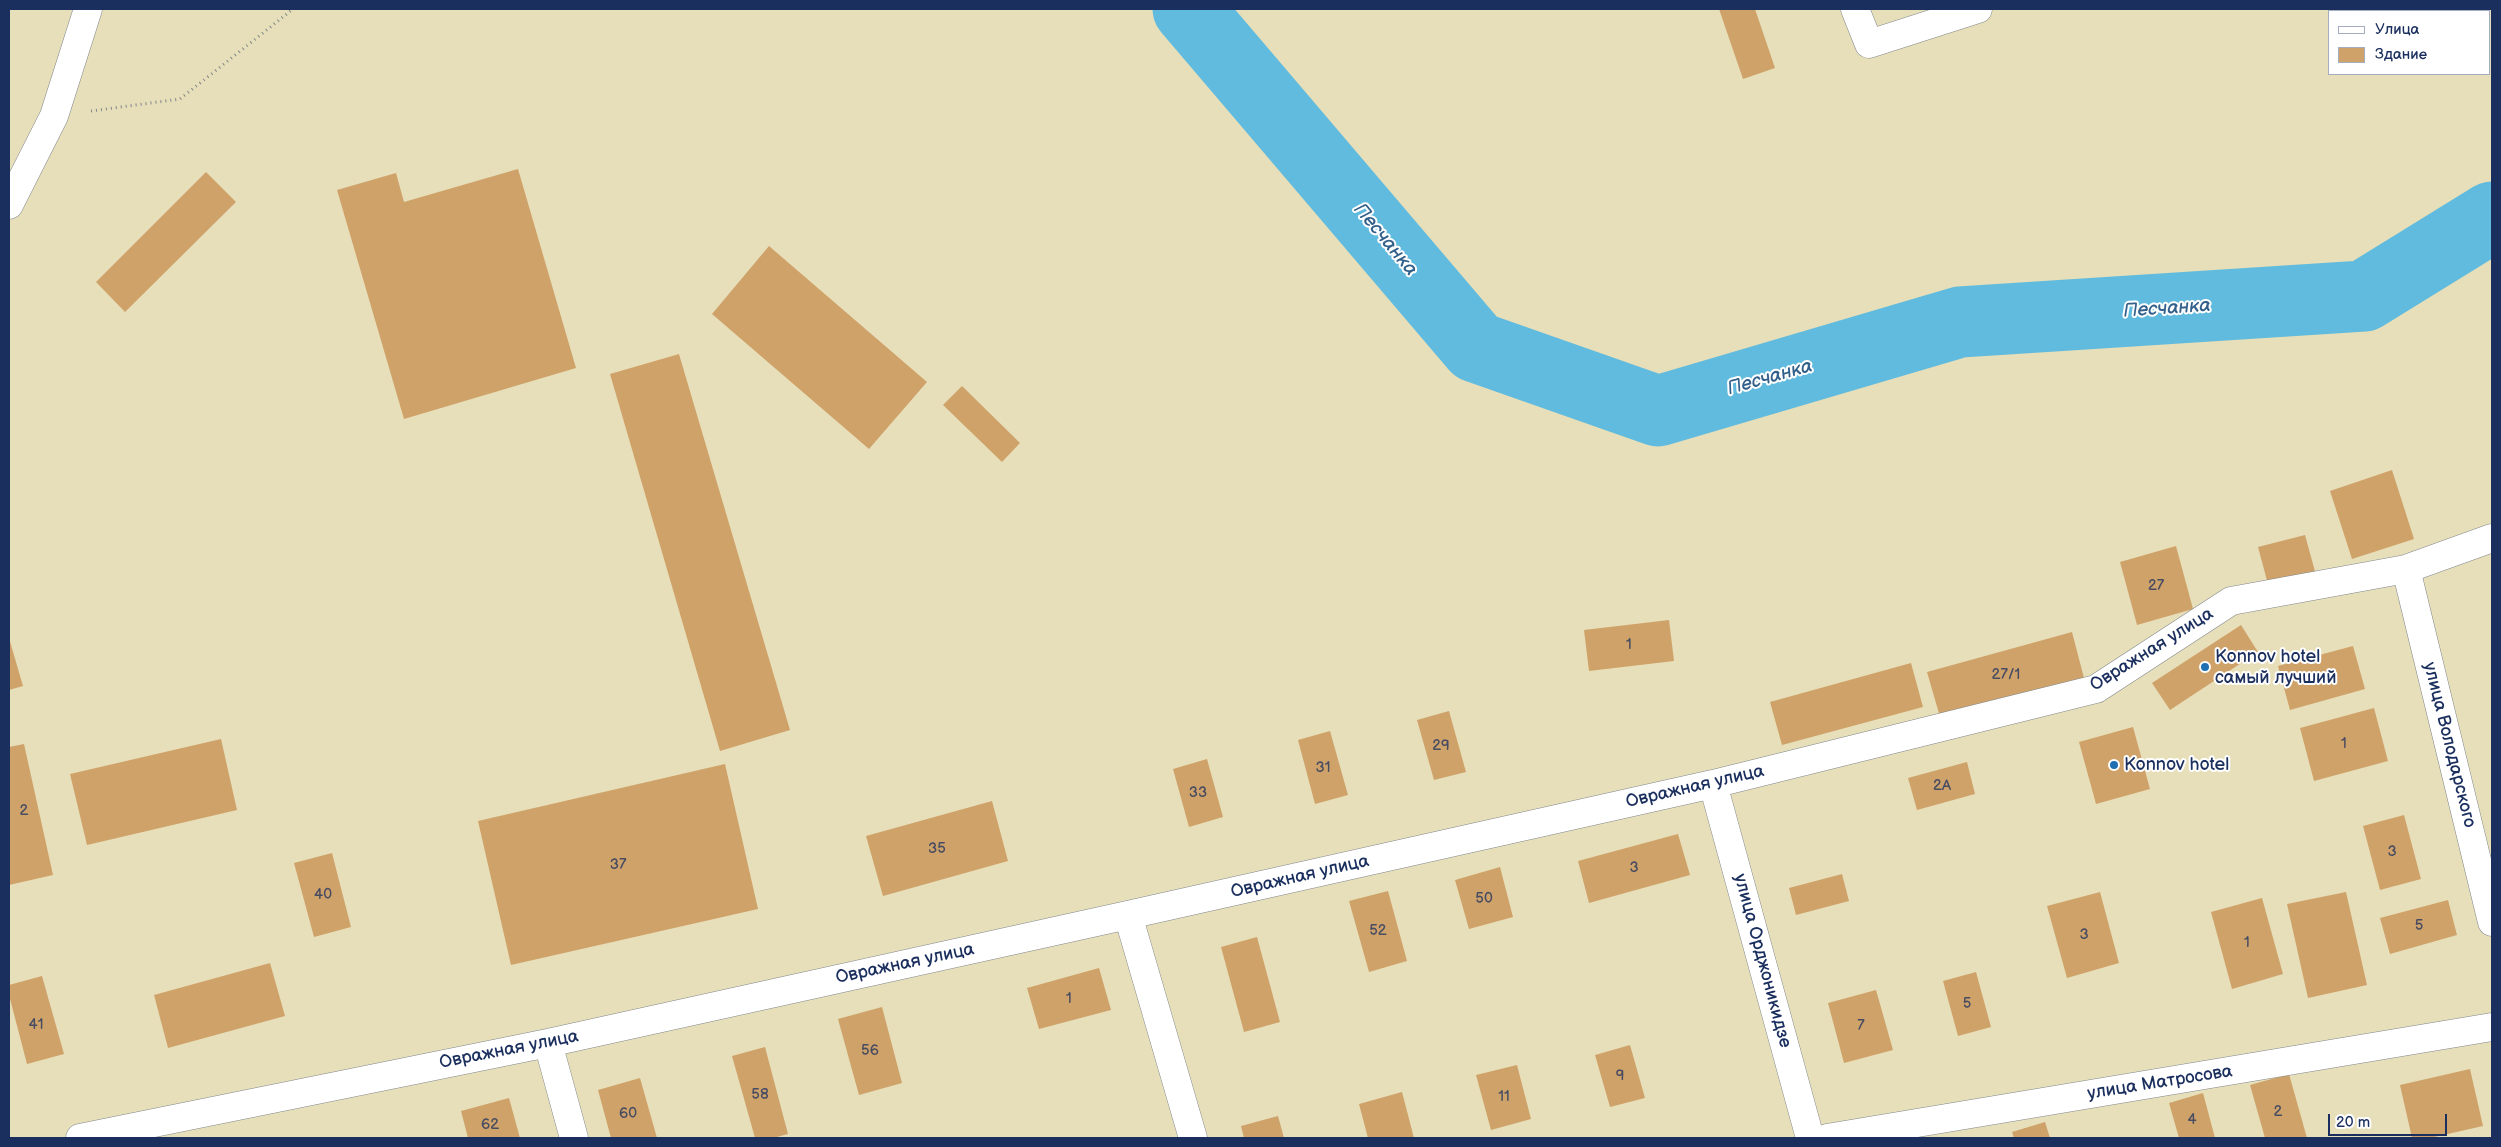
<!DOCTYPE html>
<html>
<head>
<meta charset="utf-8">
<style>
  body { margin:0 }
  #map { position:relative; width:2501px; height:1147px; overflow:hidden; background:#e7dfb9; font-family:"Balsamiq Sans",sans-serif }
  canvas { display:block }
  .frame { position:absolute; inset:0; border:10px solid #1b2f5e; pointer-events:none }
  .legend { position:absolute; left:2328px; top:10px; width:162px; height:65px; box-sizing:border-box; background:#fff; border:1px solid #a4acbf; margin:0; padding:6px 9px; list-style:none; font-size:15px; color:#1b2f5e }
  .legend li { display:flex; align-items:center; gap:10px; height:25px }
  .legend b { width:25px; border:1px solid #a4acbf }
  .scale { position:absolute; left:2328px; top:1114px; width:119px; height:22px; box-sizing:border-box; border:2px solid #1b2f5e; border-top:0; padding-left:6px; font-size:15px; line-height:18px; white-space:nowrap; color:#1b2f5e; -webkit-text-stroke:4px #fff; paint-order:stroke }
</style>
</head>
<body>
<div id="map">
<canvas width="2501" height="1147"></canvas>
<div class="frame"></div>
<ul class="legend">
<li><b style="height:6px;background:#fff"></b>Улица</li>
<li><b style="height:14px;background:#cfa26a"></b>Здание</li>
</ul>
<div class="scale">20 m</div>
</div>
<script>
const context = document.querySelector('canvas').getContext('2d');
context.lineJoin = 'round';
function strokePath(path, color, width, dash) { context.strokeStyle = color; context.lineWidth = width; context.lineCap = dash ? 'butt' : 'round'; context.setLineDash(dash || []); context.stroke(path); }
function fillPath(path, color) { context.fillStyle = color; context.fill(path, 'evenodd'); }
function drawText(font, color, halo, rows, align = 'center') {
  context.font = font + ' "Balsamiq Sans",sans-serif'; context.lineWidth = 4; context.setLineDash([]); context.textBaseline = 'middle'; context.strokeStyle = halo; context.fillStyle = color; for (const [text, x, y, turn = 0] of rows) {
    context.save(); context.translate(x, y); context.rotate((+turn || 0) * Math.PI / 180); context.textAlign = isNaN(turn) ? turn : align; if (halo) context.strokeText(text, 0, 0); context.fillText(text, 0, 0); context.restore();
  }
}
strokePath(new Path2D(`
  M 1188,9 L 1476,347 L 1658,411 L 1960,322 L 2364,296 L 2492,217`), '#60bbde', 71);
fillPath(new Path2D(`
  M 1719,9 L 1755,9 L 1775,68 L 1743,79 Z
  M 518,169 L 576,368 L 404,419 L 337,190 L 396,173 L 404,202 Z
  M 206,172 L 236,202 L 125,312 L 96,282 Z
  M 769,246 L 927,382 L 869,449 L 712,314 Z
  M 679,354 L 790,730 L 720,751 L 610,374 Z
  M 962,386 L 1020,443 L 1002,462 L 943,405 Z
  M 2392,470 L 2414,539 L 2352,559 L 2330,491 Z
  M 2305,535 L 2316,575 L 2269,588 L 2258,547 Z
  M 2176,546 L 2193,609 L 2137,625 L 2120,562 Z
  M 1669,620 L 1674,661 L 1589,671 L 1584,630 Z
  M 2241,625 L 2258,652 L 2170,710 L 2152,683 Z
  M 2072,632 L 2084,678 L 1940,717 L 1927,672 Z
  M 9,638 L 23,686 L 9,690 Z
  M 2353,646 L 2365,689 L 2290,710 L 2278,666 Z
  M 1911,663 L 1923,707 L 1782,745 L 1770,702 Z
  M 2374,708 L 2388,761 L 2314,781 L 2300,728 Z
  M 1449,711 L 1466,772 L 1434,780 L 1417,720 Z
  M 2133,727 L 2150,789 L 2096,804 L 2079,742 Z
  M 1330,731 L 1348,795 L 1315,804 L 1298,740 Z
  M 221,739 L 237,810 L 87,845 L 70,774 Z
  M 24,744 L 53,875 L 9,885 L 9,747 Z
  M 1207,759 L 1223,817 L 1189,827 L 1173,769 Z
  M 1967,762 L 1975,794 L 1917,810 L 1908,778 Z
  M 725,764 L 758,909 L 511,965 L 478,821 Z
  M 992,801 L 1008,861 L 883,896 L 866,836 Z
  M 2404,815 L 2421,879 L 2380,890 L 2363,826 Z
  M 1678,834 L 1690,875 L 1589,903 L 1578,861 Z
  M 332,853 L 351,927 L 314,937 L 294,863 Z
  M 1500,867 L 1513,917 L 1469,929 L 1455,880 Z
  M 1842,874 L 1849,901 L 1796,915 L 1789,888 Z
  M 1388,891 L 1407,961 L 1369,972 L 1349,901 Z
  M 2100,892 L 2119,963 L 2067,978 L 2047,906 Z
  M 2346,892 L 2367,985 L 2308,998 L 2287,904 Z
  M 2262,898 L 2283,974 L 2232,989 L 2211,912 Z
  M 2448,900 L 2457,935 L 2390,954 L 2380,918 Z
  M 1257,937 L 1280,1022 L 1244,1032 L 1221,947 Z
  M 270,963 L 285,1016 L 168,1048 L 154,995 Z
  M 1099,968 L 1111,1010 L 1039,1029 L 1027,988 Z
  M 1976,972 L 1991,1027 L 1958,1036 L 1943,981 Z
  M 42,976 L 64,1054 L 27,1064 L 9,995 L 9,985 Z
  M 1876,990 L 1893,1050 L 1844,1063 L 1828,1003 Z
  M 882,1007 L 902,1083 L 859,1095 L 838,1019 Z
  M 1630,1045 L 1645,1098 L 1610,1107 L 1595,1055 Z
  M 765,1047 L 788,1134 L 773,1138 L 755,1138 L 732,1056 Z
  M 1517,1065 L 1531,1119 L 1491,1130 L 1476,1075 Z
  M 2470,1069 L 2483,1126 L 2430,1138 L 2412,1138 L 2400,1085 Z
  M 2289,1074 L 2307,1138 L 2265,1138 L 2250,1085 Z
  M 640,1078 L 657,1138 L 611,1138 L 598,1090 Z
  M 1402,1092 L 1414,1138 L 1368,1138 L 1359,1104 Z
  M 2203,1093 L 2215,1138 L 2179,1138 L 2169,1103 Z
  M 509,1098 L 520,1138 L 468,1138 L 461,1111 Z
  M 1278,1116 L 1284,1138 L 1244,1138 L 1241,1126 Z
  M 2045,1122 L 2050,1138 L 2014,1138 L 2012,1132 Z`), '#cfa26a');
const minor = new Path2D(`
  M 1855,9 L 1869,44 L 1978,9
  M 9,205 L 54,116 L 88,9
  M 2406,569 L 2492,922
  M 1713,784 L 1810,1138
  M 1128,915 L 1193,1138
  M 548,1043 L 574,1138
  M 80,1138 L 548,1043 L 1128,915 L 1713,784 L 2096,689 L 2231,601 L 2406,569 L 2492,538
  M 1827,1138 L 2492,1027`);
strokePath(minor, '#81878c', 29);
strokePath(new Path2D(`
  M 91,111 L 180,99 L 293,9`), '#81878c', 3, [1, 4]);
strokePath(minor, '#fff', 28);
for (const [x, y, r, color] of [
  [2205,667,5,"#1f6fb2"],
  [2114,765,5,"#1f6fb2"]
]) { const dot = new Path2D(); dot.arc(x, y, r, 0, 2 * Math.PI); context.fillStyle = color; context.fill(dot); strokePath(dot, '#fff', 2); }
drawText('15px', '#484c61', null, [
  ["27",2156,586],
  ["1",1629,645],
  ["27/1",2006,675],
  ["1",2344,744],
  ["29",1441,746],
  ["31",1323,768],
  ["2А",1942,786],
  ["33",1198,793],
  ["2",24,811],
  ["35",937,849],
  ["3",2392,852],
  ["37",618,865],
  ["3",1634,868],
  ["40",323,895],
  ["50",1484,899],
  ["5",2419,926],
  ["52",1378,931],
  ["3",2084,935],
  ["1",2247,943],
  ["1",1069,999],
  ["5",1967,1004],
  ["41",36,1025],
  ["7",1861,1026],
  ["56",870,1051],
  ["9",1620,1076],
  ["58",760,1095],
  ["11",1504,1097],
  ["2",2278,1112],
  ["60",628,1114],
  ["4",2192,1120],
  ["62",490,1125]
]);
drawText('18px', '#1b2f5e', '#fff', [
  ["Овражная улица",2152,650,-32],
  ["улица Володарского",2449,745,76],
  ["Овражная улица",1695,787,-13],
  ["Овражная улица",1300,877,-13],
  ["улица Орджоникидзе",1762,961,75],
  ["Овражная улица",905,964,-12],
  ["Овражная улица",509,1050,-11],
  ["улица Матросова",2160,1083,-9]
]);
drawText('18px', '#1b2f5e', '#fff', [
  ["Konnov hotel",2215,657],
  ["самый лучший",2215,678],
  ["Konnov hotel",2124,765]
], 'left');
drawText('italic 19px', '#33608b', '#fff', [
  ["Песчанка",1385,240,50],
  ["Песчанка",2167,309,-4],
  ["Песчанка",1770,378,-16]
]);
</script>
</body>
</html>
